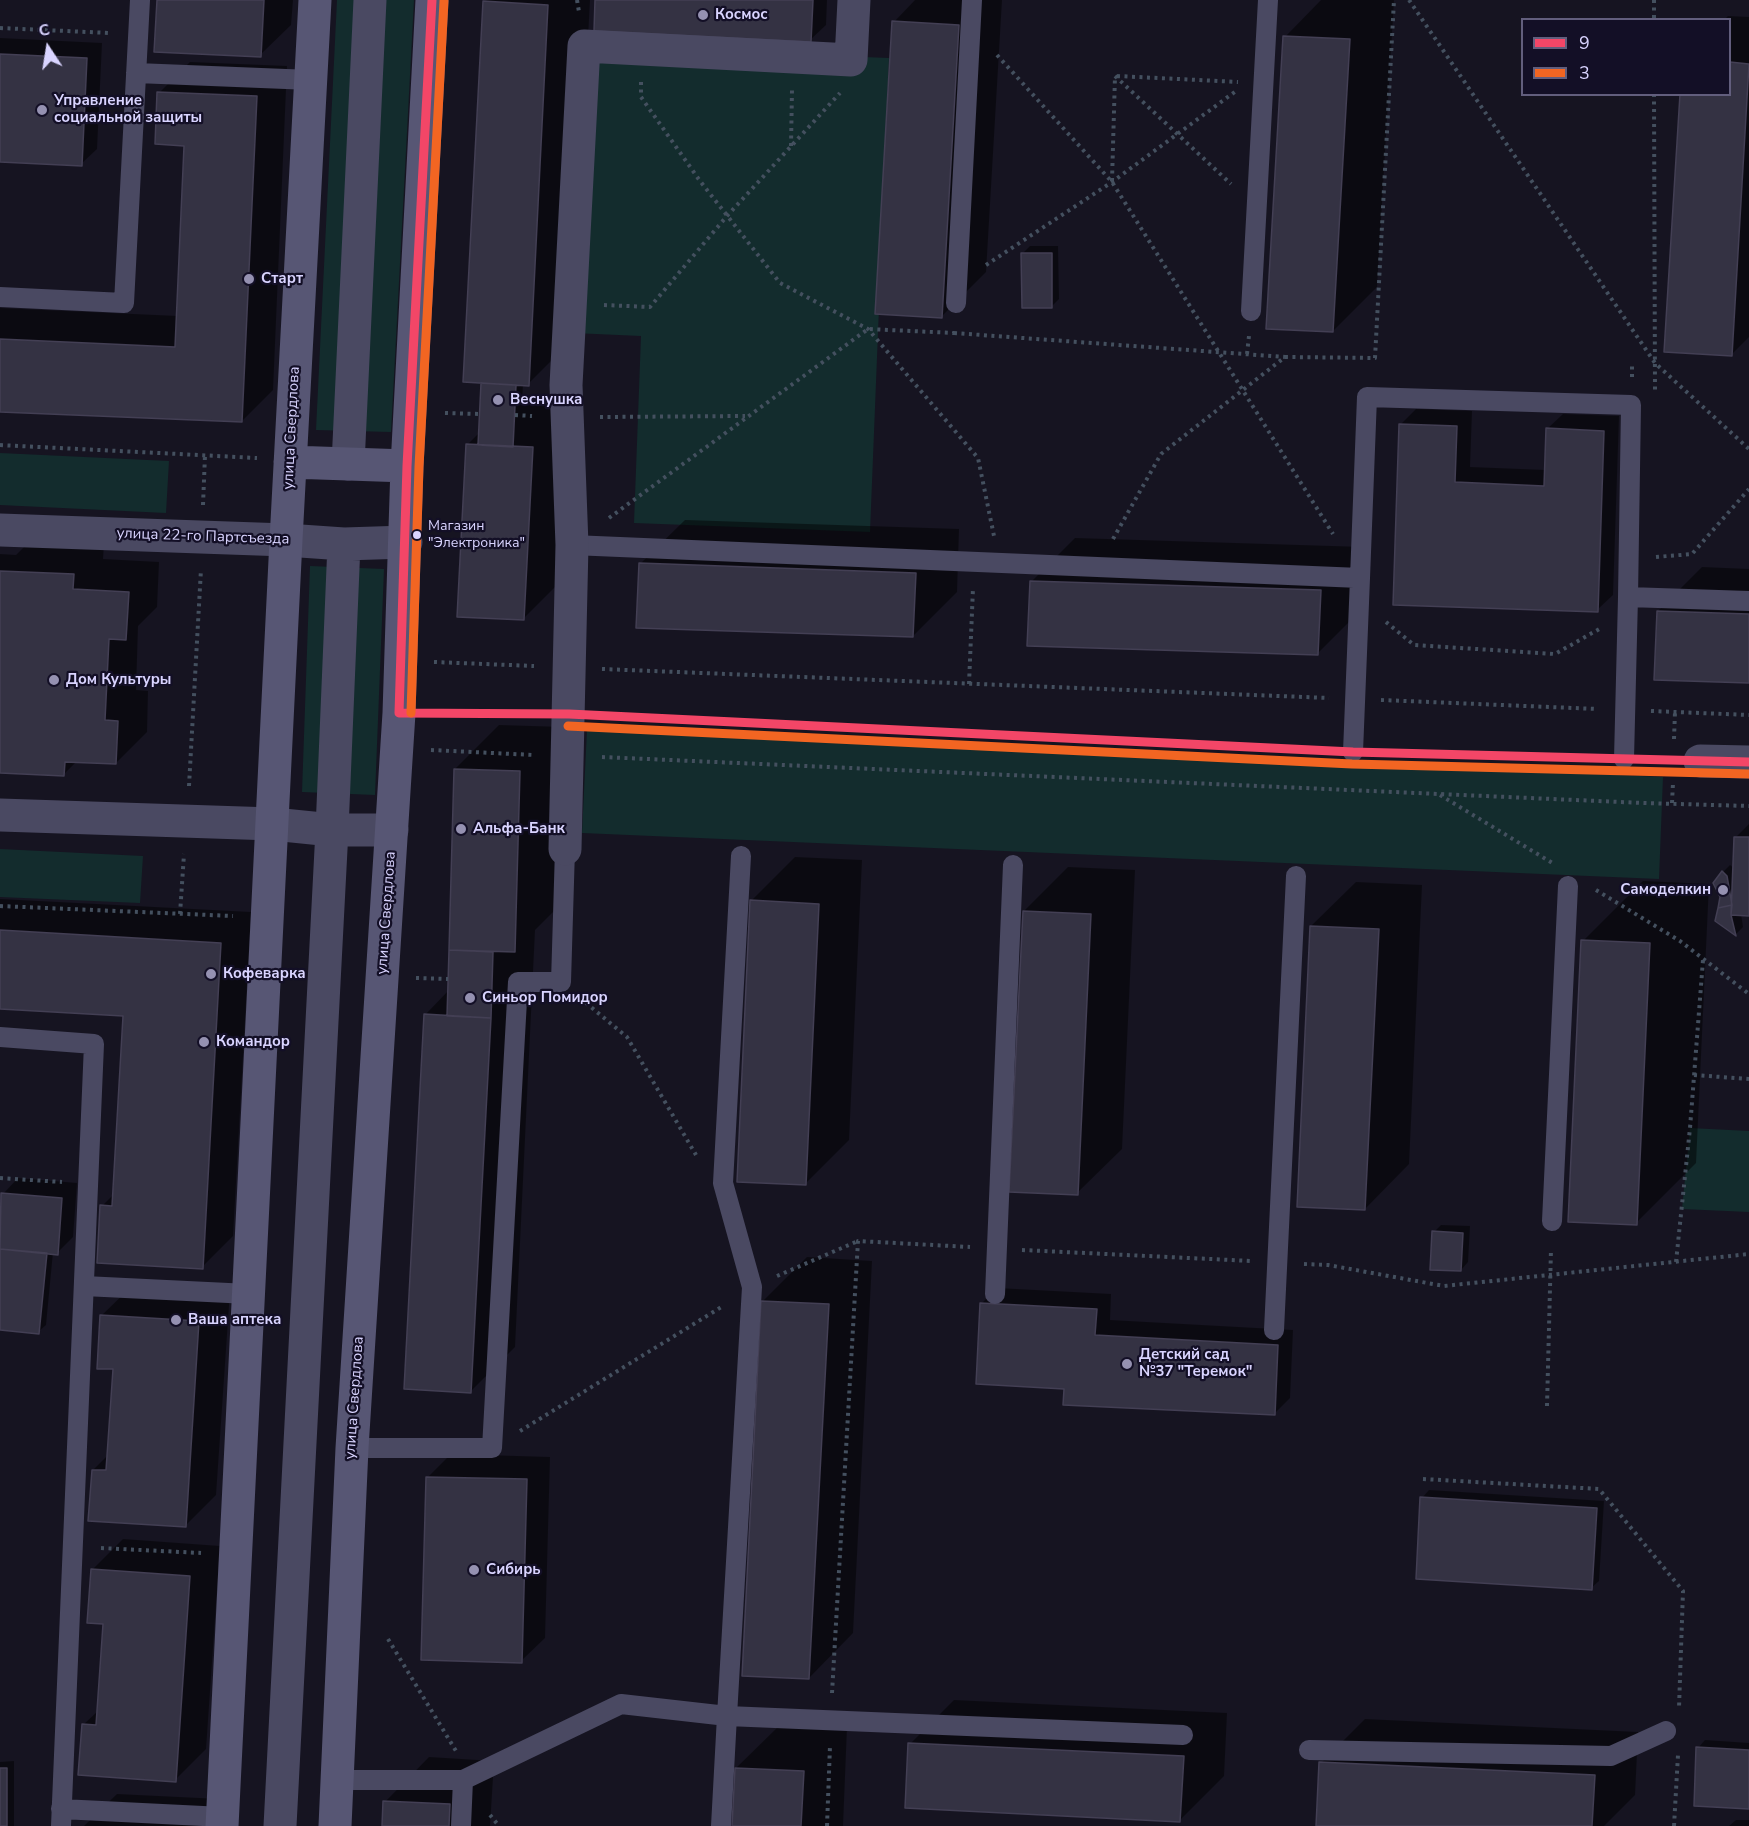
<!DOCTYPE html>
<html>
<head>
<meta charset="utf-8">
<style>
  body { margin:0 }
  #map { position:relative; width:1749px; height:1826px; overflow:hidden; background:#161421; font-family:"Nunito Sans",sans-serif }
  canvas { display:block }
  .legend { position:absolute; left:1521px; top:18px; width:210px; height:78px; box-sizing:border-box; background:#130f26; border:2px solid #625e7d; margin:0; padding:8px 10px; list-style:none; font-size:18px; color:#d9d4ff }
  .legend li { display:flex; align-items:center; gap:12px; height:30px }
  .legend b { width:30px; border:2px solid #625e7d }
  .north { position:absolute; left:18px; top:18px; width:60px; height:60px; -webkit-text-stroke:4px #130f26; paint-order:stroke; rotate:348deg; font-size:16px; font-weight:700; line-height:24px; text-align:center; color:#d9d4ff }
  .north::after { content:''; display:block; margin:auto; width:21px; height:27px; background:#d9d4ff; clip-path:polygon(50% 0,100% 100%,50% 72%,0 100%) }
</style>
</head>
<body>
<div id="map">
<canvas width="1749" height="1826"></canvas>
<ul class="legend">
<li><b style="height:8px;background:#f34667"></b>9</li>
<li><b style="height:8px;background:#f26522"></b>3</li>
</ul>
<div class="north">С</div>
</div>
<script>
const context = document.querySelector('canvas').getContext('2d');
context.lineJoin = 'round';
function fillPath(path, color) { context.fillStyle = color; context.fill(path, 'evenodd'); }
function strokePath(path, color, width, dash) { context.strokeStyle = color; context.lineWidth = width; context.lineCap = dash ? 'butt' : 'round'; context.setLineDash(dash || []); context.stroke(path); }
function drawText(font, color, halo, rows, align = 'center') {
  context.font = font + ' "Nunito Sans",sans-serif'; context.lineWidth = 4.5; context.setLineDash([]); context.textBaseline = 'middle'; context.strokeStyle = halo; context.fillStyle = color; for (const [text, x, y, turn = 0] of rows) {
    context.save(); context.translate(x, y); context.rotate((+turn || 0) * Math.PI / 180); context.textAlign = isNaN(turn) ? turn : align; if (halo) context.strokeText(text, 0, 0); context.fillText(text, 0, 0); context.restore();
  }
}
fillPath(new Path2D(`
  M 337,0 L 414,0 L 391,432 L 316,430 Z
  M 584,46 L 889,58 L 870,532 L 634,523 L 641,336 L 573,333 Z
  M 0,453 L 169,461 L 166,513 L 0,505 Z
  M 310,566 L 384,569 L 375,795 L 302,792 Z
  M 587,730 L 1663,777 L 1659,879 L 582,833 Z
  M 0,849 L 143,856 L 140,903 L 0,897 Z
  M 1690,1128 L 1749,1131 L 1749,1212 L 1682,1209 Z`), '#132c2d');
fillPath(new Path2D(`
  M 158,0 L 293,0 L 291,25 L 260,55 Z
  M 487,0 L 590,0 L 572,340 L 528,384 L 523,384 L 522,401 L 576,404 L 567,575 L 523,619 L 467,445 L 480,432 L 483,384 L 484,2 Z
  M 597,0 L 827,0 L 826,25 L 810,40 Z
  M 915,0 L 1002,0 L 986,272 L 942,316 L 894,22 Z
  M 1321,0 L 1394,0 L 1377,287 L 1333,331 L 1285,37 Z
  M 1728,16 L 1749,17 L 1749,337 L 1731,355 L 1730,20 L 1724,20 Z
  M 0,38 L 102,43 L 97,149 L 81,164 L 0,161 Z
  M 190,62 L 287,66 L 273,390 L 242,421 L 0,410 L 0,308 L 178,316 L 185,145 L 159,93 Z
  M 1030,246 L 1058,246 L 1059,299 L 1051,307 L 1023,253 Z
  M 1416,409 L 1472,411 L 1470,467 L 1546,470 L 1547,429 L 1563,414 L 1619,416 L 1613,595 L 1597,610 L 1394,604 L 1401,424 Z
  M 685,520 L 959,529 L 957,592 L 913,636 L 640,564 Z
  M 1075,538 L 1364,547 L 1362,609 L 1318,653 L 1031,582 Z
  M 31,540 L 104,544 L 103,559 L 159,562 L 157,607 L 138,626 L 136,690 L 148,691 L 147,732 L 116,763 L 77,761 L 64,774 L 0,771 L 0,554 L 16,555 Z
  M 1702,567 L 1749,569 L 1749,682 L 1658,611 Z
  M 499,725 L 564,727 L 559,906 L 535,930 L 515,1347 L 471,1391 L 425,1015 L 449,990 L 455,769 Z
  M 1749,824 L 1749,914 L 1741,914 L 1743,927 L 1736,934 L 1716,920 L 1722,897 L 1723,872 L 1730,865 L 1735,869 L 1736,837 Z
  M 795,857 L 862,860 L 849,1140 L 805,1184 L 751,901 Z
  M 1068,867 L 1135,870 L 1122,1149 L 1077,1193 L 1024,911 Z
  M 1643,881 L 1709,884 L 1696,1163 L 1636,1223 L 1583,941 Z
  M 1356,882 L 1422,885 L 1409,1164 L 1365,1209 L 1311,926 Z
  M 0,899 L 251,912 L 233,1236 L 202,1267 L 102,1206 L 115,1193 L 125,1015 L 0,1008 Z
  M 18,1178 L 77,1183 L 73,1237 L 57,1253 L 53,1252 L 46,1325 L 38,1332 L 0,1328 L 0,1230 L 3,1194 Z
  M 1441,1225 L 1470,1226 L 1468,1262 L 1461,1270 L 1434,1232 Z
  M 807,1257 L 872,1261 L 853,1633 L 809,1678 L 763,1301 Z
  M 133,1285 L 230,1291 L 216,1495 L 185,1526 L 93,1470 L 108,1455 L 114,1368 L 102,1315 Z
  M 997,1288 L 1111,1294 L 1110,1320 L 1293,1330 L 1290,1398 L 1274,1414 L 982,1303 Z
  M 451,1454 L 550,1457 L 545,1638 L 521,1661 L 428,1477 Z
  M 1429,1490 L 1604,1501 L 1599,1581 L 1591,1588 L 1422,1498 Z
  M 123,1539 L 220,1546 L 206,1749 L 175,1780 L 83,1725 L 99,1710 L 104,1623 L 92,1570 Z
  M 954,1700 L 1227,1713 L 1224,1776 L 1180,1820 L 910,1744 Z
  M 1365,1719 L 1638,1732 L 1635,1795 L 1604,1826 L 1318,1826 L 1321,1763 Z
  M 781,1724 L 847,1727 L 843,1826 L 734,1826 L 736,1768 Z
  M 1705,1740 L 1749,1743 L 1749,1807 L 1698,1748 Z
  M 429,1757 L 494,1761 L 490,1826 L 383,1826 L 385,1802 Z
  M 14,1761 L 14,1826 L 0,1826 L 0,1762 Z
  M 117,1794 L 220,1799 L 219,1826 L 84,1826 Z
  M 1736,1820 L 1749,1820 L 1749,1826 L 1729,1826 Z`), '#0007');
const building = new Path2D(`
  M 157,0 L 264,0 L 261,57 L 154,52 Z
  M 595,0 L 813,0 L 811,42 L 594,31 Z
  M 483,1 L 548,5 L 529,386 L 463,382 Z
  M 892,21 L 959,25 L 942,318 L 875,314 Z
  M 1283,36 L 1350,39 L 1333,332 L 1266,329 Z
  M 0,54 L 87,58 L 82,166 L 0,162 Z
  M 1730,62 L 1749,64 L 1732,356 L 1664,352 L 1680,94 L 1730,94 Z
  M 157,92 L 257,96 L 242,422 L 0,412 L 0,339 L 175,347 L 184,146 L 155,144 Z
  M 1021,253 L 1052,253 L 1052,308 L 1022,308 Z
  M 481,383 L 516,385 L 513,447 L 478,445 Z
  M 1399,424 L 1457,426 L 1455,482 L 1544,486 L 1546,428 L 1604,431 L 1598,612 L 1393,605 Z
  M 466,444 L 533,447 L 524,620 L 457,617 Z
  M 639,563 L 916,573 L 913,637 L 636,628 Z
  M 0,571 L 74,574 L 73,589 L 129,592 L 126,640 L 109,639 L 105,720 L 118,721 L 116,764 L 65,762 L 64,776 L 0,773 Z
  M 1030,581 L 1321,590 L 1318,655 L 1027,646 Z
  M 1657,611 L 1749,614 L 1749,683 L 1654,680 Z
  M 454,769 L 520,771 L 515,952 L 449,950 Z
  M 1734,837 L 1749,837 L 1749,916 L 1731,915 Z
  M 1722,871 L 1727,876 L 1732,905 L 1718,908 L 1720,897 L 1713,883 Z
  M 750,900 L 819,904 L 806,1185 L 737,1182 Z
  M 1732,905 L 1731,915 L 1736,936 L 1715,921 L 1718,908 Z
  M 1023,911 L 1091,914 L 1078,1195 L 1009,1192 Z
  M 1310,926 L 1379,929 L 1365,1210 L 1297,1207 Z
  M 0,930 L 221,943 L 203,1269 L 97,1263 L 100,1205 L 112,1206 L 123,1016 L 0,1009 Z
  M 1581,940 L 1650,943 L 1637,1225 L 1568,1222 Z
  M 449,950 L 493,952 L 491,1018 L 447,1016 Z
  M 424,1014 L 491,1018 L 471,1393 L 404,1389 Z
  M 1,1193 L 62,1198 L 58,1255 L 0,1249 Z
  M 1432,1231 L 1463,1233 L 1461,1271 L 1430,1270 Z
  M 0,1249 L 47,1253 L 39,1334 L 0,1330 Z
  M 761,1301 L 829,1304 L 809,1679 L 742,1676 Z
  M 980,1303 L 1097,1309 L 1095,1335 L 1278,1345 L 1275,1415 L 1063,1405 L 1064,1389 L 976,1384 Z
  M 100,1315 L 199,1321 L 186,1527 L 88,1521 L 92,1470 L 106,1470 L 113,1369 L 97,1369 Z
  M 426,1477 L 527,1479 L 522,1663 L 421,1660 Z
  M 1420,1497 L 1597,1508 L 1592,1590 L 1416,1579 Z
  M 91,1569 L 190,1576 L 176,1782 L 78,1775 L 82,1724 L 96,1725 L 103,1624 L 87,1623 Z
  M 908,1743 L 1184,1756 L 1180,1822 L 905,1808 Z
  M 1696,1747 L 1749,1750 L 1749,1809 L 1694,1806 Z
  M 1319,1762 L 1595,1775 L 1592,1826 L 1316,1826 Z
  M 0,1768 L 7,1768 L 7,1826 L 0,1826 Z
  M 735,1768 L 804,1771 L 801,1826 L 732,1826 Z
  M 383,1801 L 450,1804 L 449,1826 L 382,1826 Z`);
fillPath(building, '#343243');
strokePath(building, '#433f54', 1.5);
strokePath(new Path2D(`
  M 577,0 L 579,12
  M 1409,0 L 1655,363 L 1749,449
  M 1654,0 L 1654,20
  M 0,28 L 110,33
  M 997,55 L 1112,182 L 1333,534
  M 1115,76 L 1231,184
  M 1117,76 L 1238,82
  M 641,82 L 641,97 L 700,181 L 780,283 L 868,329 L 978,458 L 994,536
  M 1654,94 L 1655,391
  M 791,146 L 792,90
  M 1112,181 L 1115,76
  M 986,265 L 1112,182 L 1236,91
  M 604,305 L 650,307 L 727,216 L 840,93
  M 954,333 L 1285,357
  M 1247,354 L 1249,336
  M 1632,377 L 1632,362
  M 445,413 L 480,414
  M 515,415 L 532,416
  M 600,417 L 745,416
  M 0,445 L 257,458
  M 203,505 L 205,455
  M 609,518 L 868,329 L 954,333 L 954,330
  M 1113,539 L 1161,454 L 1285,357 L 1375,358 L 1394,0
  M 1656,557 L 1692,554 L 1749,489
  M 1386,622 L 1414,645 L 1555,654 L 1601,628
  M 434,662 L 534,666
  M 602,669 L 1329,698
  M 969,684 L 973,588
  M 1381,700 L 1598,709
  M 1651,711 L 1749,715
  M 1674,739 L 1675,712
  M 431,750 L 534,755
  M 602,757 L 1643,803 L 1749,806
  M 189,786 L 201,569
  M 1440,795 L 1554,864
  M 1672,803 L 1673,783
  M 1596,890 L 1680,941 L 1749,994
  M 0,906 L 233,916
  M 180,914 L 184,854
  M 416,978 L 448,979
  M 580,998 L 627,1037 L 696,1155
  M 1694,1075 L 1749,1079
  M 0,1178 L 62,1182
  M 1022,1250 L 1252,1261
  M 1676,1262 L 1690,1128 L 1703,960
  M 1304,1264 L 1328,1265 L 1444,1286 L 1749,1254
  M 777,1276 L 858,1241
  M 1547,1406 L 1551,1249
  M 520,1431 L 723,1306
  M 1423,1479 L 1599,1489 L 1683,1591 L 1679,1708
  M 101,1548 L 201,1553
  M 388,1639 L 456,1751
  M 832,1693 L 858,1241 L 970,1247
  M 490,1815 L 499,1826
  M 827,1826 L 830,1746
  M 1674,1826 L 1678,1755`), '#44505f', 4, [3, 4.5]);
strokePath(new Path2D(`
  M 136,73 L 311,80
  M 0,297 L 124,303 L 140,0
  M 956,303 L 972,0
  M 1251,311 L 1268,0
  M 572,545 L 1360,578 L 1353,752
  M 1360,578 L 1367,397 L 1631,405 L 1628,597
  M 1624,759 L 1628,597 L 1749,601
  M 0,1037 L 94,1044 L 61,1826
  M 1552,1221 L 1568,886
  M 84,1286 L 249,1294
  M 995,1294 L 1013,865
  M 1274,1330 L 1296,876
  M 352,1448 L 492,1448 L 518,982 L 561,982 L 565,849
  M 1309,1750 L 1611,1756 L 1666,1731
  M 337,1780 L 463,1780 L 461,1826
  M 463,1780 L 621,1704 L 727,1716 L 752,1287 L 723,1183 L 741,856
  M 61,1809 L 223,1817
  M 721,1826 L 727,1716 L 1183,1735`), '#4a4962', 20);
strokePath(new Path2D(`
  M 348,464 L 370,0
  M 0,530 L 286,540 L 344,544 L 406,542
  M 1700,761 L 1749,762
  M 0,815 L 273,824 L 332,830 L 392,830
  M 565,849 L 572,545 L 566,385 L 584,46 L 851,60 L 854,0
  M 280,1826 L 332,830 L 344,544`), '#4a4962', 33);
strokePath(new Path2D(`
  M 290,462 L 407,466
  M 222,1826 L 286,540 L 315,0
  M 335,1826 L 352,1448 L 399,713 L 407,466 L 432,0`), '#575674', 33);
strokePath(new Path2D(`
  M 432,0 L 407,466 L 399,713 L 569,714 L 1353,752 L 1749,762`), '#f34667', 9);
strokePath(new Path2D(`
  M 411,713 L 419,467 L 444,1
  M 568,726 L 1352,764 L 1749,774`), '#f26522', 9);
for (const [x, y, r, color] of [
  [703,15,6,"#9591b1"],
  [42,110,6,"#9591b1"],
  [249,279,6,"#9591b1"],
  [498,400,6,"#9591b1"],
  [417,535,5,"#d9d4ff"],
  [54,680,6,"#9591b1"],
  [461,829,6,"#9591b1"],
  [1723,890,6,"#9591b1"],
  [211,974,6,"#9591b1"],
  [470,998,6,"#9591b1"],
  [204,1042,6,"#9591b1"],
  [176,1320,6,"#9591b1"],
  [1127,1364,6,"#9591b1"],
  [474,1570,6,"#9591b1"]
]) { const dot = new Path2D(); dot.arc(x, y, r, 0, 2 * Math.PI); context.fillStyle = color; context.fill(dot); strokePath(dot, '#130f26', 2); }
drawText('14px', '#d9d4ff', '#130f26', [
  ["Магазин",428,527],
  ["\"Электроника\"",428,544]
], 'left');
drawText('bold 15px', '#d9d4ff', '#130f26', [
  ["Космос",715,15],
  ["Управление",54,101],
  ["социальной защиты",54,118],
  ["Старт",261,279],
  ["Веснушка",510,400],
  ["Дом Культуры",66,680],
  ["Альфа-Банк",473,829],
  ["Самоделкин",1711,890,"right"],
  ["Кофеварка",223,974],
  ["Синьор Помидор",482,998],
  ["Командор",216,1042],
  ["Ваша аптека",188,1320],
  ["Детский сад",1139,1355],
  ["№37 \"Теремок\"",1139,1372],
  ["Сибирь",486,1570]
], 'left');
drawText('15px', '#d9d4ff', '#130f26', [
  ["улица Свердлова",292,428,-87],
  ["улица 22-го Партсъезда",203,537,2],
  ["улица Свердлова",387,913,-86],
  ["улица Свердлова",355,1398,-86]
]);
</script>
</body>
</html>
